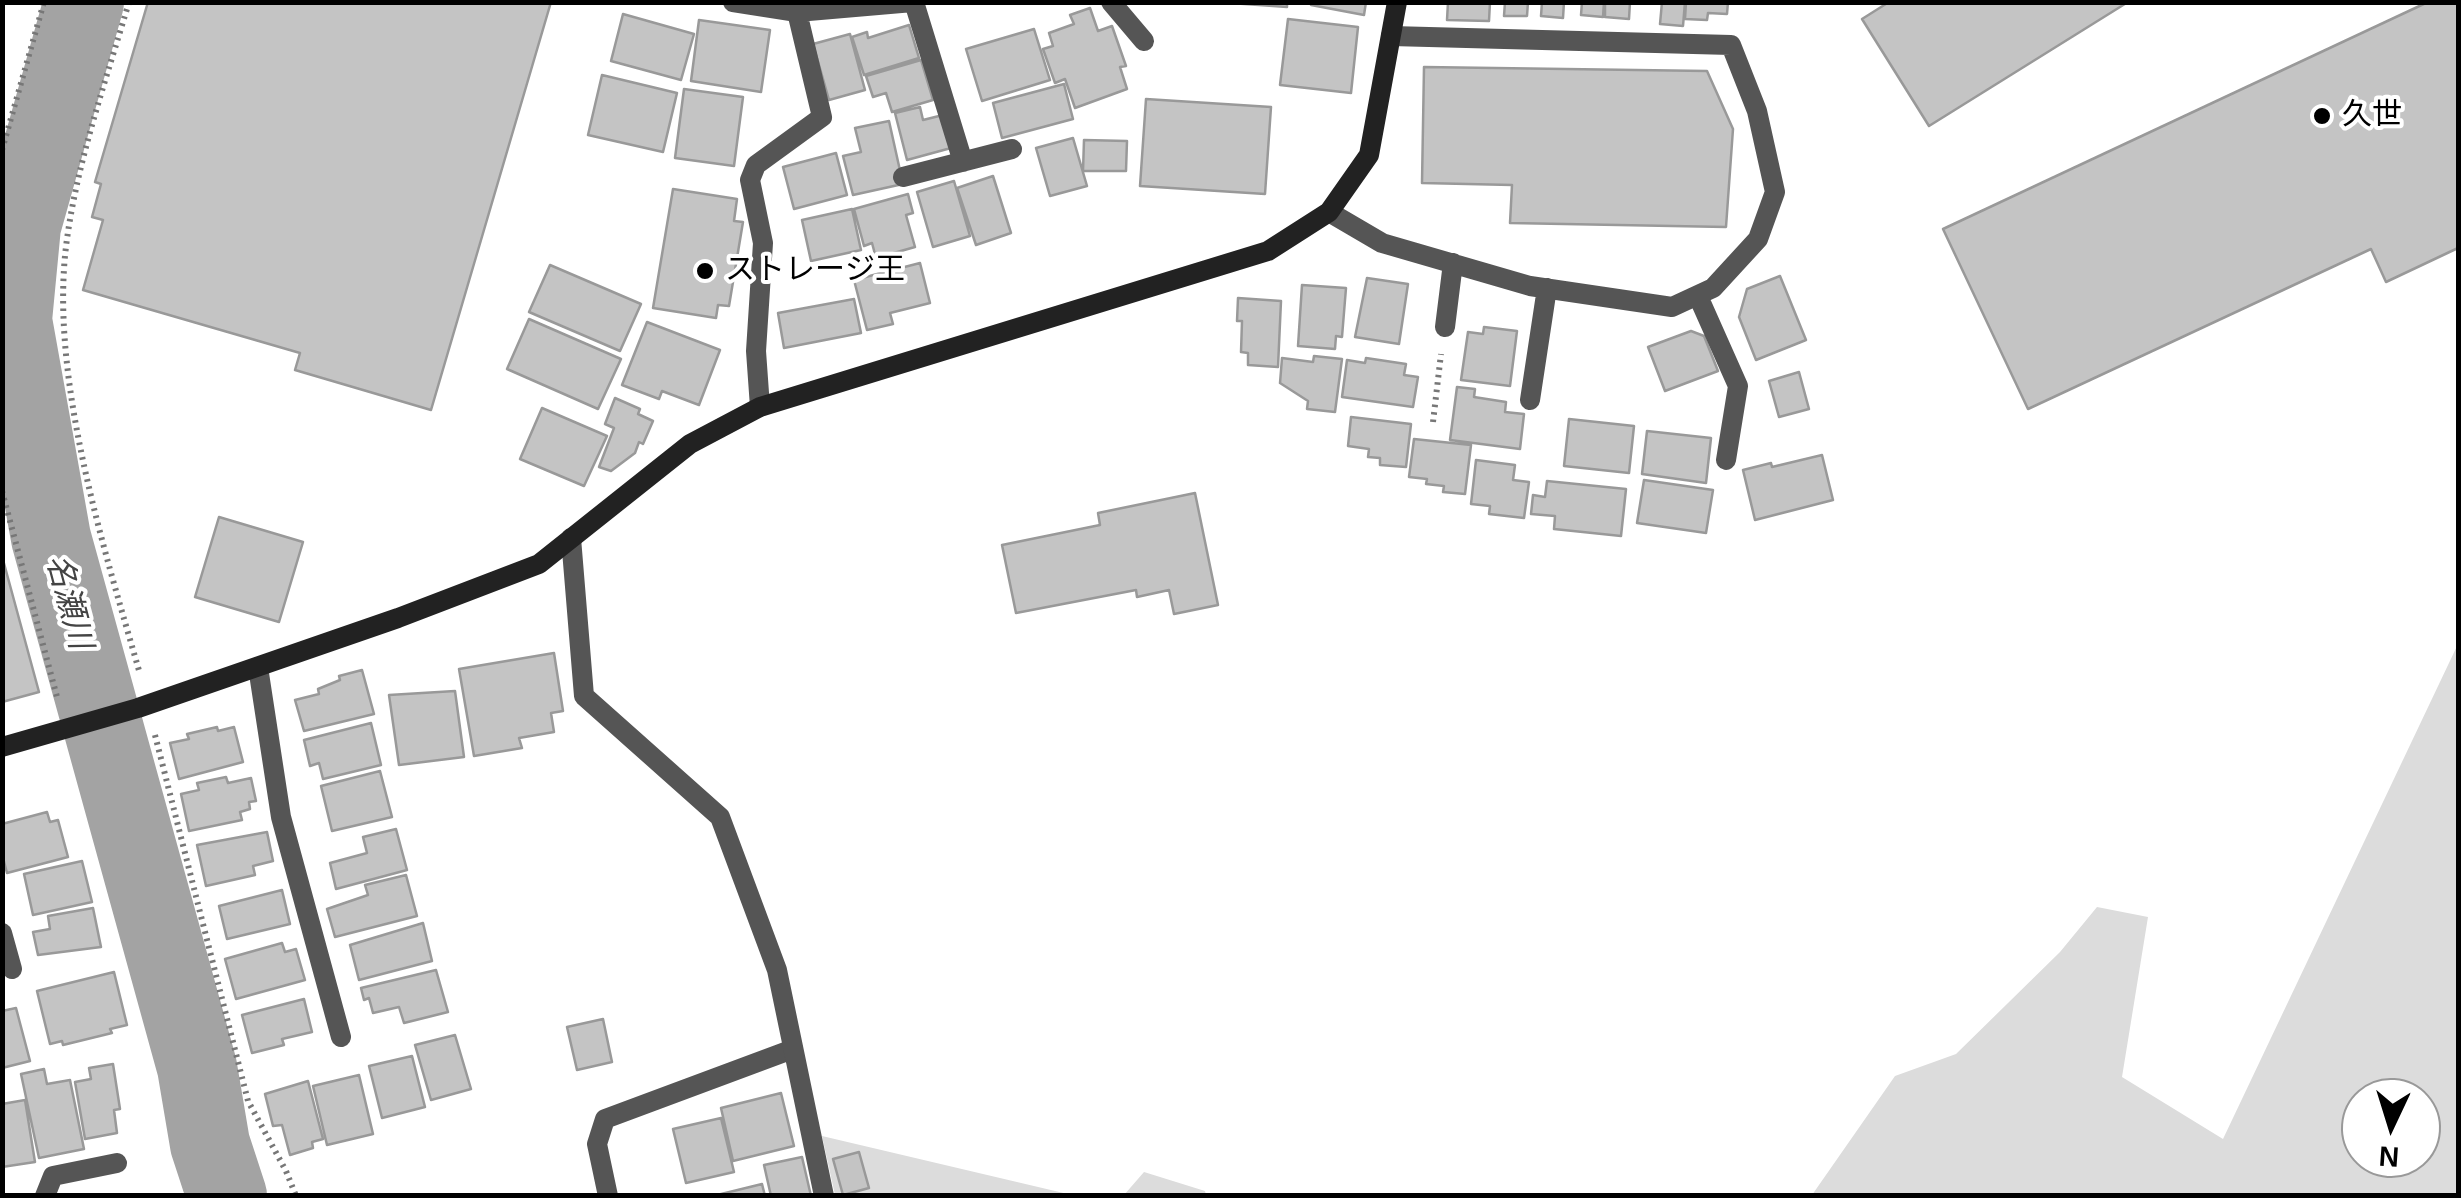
<!DOCTYPE html>
<html>
<head>
<meta charset="utf-8">
<style>
  body { margin:0 }
  #map { position:relative; width:2461px; height:1198px; overflow:hidden; background:#fff; font-family:Arial,sans-serif }
  canvas { display:block }
  .frame { position:absolute; inset:0; border:5px solid #000; pointer-events:none }
  .north { position:absolute; left:2341px; top:1078px; width:100px; height:100px; box-sizing:border-box; background:#fff; border:2px solid #999; border-radius:50%; rotate:184deg; font-size:28px; font-weight:700; line-height:40px; text-align:center; color:#000 }
  .north::after { content:''; display:block; margin:auto; width:35px; height:45px; background:#000; clip-path:polygon(50% 0,100% 100%,50% 72%,0 100%) }
</style>
</head>
<body>
<div id="map">
<canvas width="2461" height="1198"></canvas>
<div class="frame"></div>
<div class="north">N</div>
</div>
<script>
const context = document.querySelector('canvas').getContext('2d');
context.lineJoin = 'round';
function fillPath(path, color) { context.fillStyle = color; context.fill(path, 'evenodd'); }
function strokePath(path, color, width, dash) { context.strokeStyle = color; context.lineWidth = width; context.lineCap = dash ? 'butt' : 'round'; context.setLineDash(dash || []); context.stroke(path); }
function drawText(font, color, halo, rows, align = 'center') {
  context.font = font + ' Arial,"Noto Sans JP",sans-serif'; context.lineWidth = 8; context.setLineDash([]); context.textBaseline = 'middle'; context.strokeStyle = halo; context.fillStyle = color; for (const [text, x, y, turn = 0] of rows) {
    context.save(); context.translate(x, y); context.rotate((+turn || 0) * Math.PI / 180); context.textAlign = isNaN(turn) ? turn : align; if (halo) context.strokeText(text, 0, 0); context.fillText(text, 0, 0); context.restore();
  }
}
fillPath(new Path2D(`
  M 2458,644 L 2458,1195 L 1812,1195 L 1895,1076 L 1956,1054 L 2060,952 L 2097,907 L 2148,917 L 2122,1077 L 2223,1139 ZM 2361,1098 L 2421,1098 L 2421,1158 L 2361,1158 Z
  M 822,1136 L 1072,1195 L 835,1195 Z
  M 1144,1172 L 1205,1191 L 1206,1195 L 1124,1195 Z`), '#dcdcdc');
strokePath(new Path2D(`
  M 84,2 L 21,226 L 12,320 L 51,538 L 197,1067 L 210,1144 L 227,1196`), '#a3a3a3', 80);
const building = new Path2D(`
  M 148,2 L 551,2 L 431,410 L 295,370 L 300,353 L 83,290 L 103,220 L 92,217 L 101,184 L 95,182 Z
  M 1216,2 L 1287,2 L 1287,7 Z
  M 1311,2 L 1366,2 L 1364,15 L 1311,5 Z
  M 1448,2 L 1490,2 L 1489,21 L 1447,20 Z
  M 1505,2 L 1528,2 L 1527,16 L 1504,16 Z
  M 1542,2 L 1564,2 L 1563,18 L 1541,16 Z
  M 1582,2 L 1604,2 L 1603,17 L 1581,15 Z
  M 1605,2 L 1630,2 L 1629,19 L 1605,17 Z
  M 1662,2 L 1685,2 L 1683,26 L 1660,24 Z
  M 1686,2 L 1728,2 L 1727,14 L 1708,13 L 1707,20 L 1685,19 Z
  M 1889,2 L 2128,2 L 1929,126 L 1862,19 Z
  M 2428,2 L 2458,2 L 2458,248 L 2386,282 L 2371,249 L 2028,409 L 1943,229 Z
  M 1090,8 L 1098,31 L 1112,26 L 1126,66 L 1120,67 L 1127,89 L 1075,108 L 1065,79 L 1055,83 L 1043,49 L 1053,46 L 1049,33 L 1074,24 L 1070,15 Z
  M 623,14 L 694,34 L 681,80 L 611,61 Z
  M 1288,19 L 1358,27 L 1351,93 L 1280,85 Z
  M 699,20 L 770,30 L 761,92 L 691,81 Z
  M 909,25 L 919,58 L 864,75 L 852,37 L 867,32 L 868,38 Z
  M 1034,29 L 1050,80 L 982,101 L 966,49 Z
  M 850,34 L 865,90 L 829,100 L 813,44 Z
  M 921,60 L 933,100 L 892,112 L 886,93 L 873,97 L 866,76 Z
  M 1424,67 L 1707,71 L 1733,129 L 1726,227 L 1510,223 L 1512,185 L 1422,183 Z
  M 602,75 L 677,93 L 663,152 L 588,135 Z
  M 1064,84 L 1073,119 L 1002,138 L 993,103 Z
  M 684,89 L 743,97 L 734,166 L 675,158 Z
  M 1146,99 L 1271,107 L 1265,194 L 1140,186 Z
  M 920,107 L 923,120 L 943,115 L 951,148 L 907,160 L 895,113 Z
  M 889,121 L 903,184 L 853,195 L 843,156 L 861,152 L 855,128 Z
  M 1073,138 L 1087,186 L 1050,196 L 1036,148 Z
  M 1084,140 L 1127,141 L 1126,171 L 1083,171 Z
  M 836,153 L 847,195 L 794,209 L 783,167 Z
  M 993,176 L 1011,233 L 976,245 L 957,188 Z
  M 954,181 L 970,236 L 933,247 L 917,192 Z
  M 673,189 L 737,199 L 734,221 L 743,222 L 729,306 L 718,305 L 716,318 L 653,308 Z
  M 908,194 L 913,213 L 906,215 L 915,247 L 876,258 L 872,243 L 864,246 L 854,209 Z
  M 852,209 L 861,250 L 811,261 L 802,220 Z
  M 920,263 L 930,303 L 890,313 L 893,324 L 867,330 L 854,280 Z
  M 550,265 L 641,304 L 620,351 L 529,312 Z
  M 1780,276 L 1806,340 L 1756,360 L 1739,317 L 1747,289 Z
  M 1367,278 L 1408,284 L 1399,344 L 1355,337 Z
  M 1302,285 L 1346,288 L 1342,337 L 1336,336 L 1335,349 L 1298,346 Z
  M 1238,298 L 1281,301 L 1278,367 L 1248,365 L 1248,353 L 1241,352 L 1242,321 L 1237,321 Z
  M 854,299 L 861,333 L 784,348 L 778,313 Z
  M 529,319 L 621,359 L 598,409 L 507,369 Z
  M 647,322 L 720,350 L 699,405 L 662,391 L 659,399 L 622,385 Z
  M 1484,327 L 1517,331 L 1510,386 L 1461,380 L 1468,332 L 1483,334 Z
  M 1691,331 L 1704,336 L 1718,371 L 1665,391 L 1648,347 Z
  M 1314,356 L 1342,359 L 1335,412 L 1307,409 L 1308,401 L 1280,383 L 1282,358 L 1313,362 Z
  M 1366,358 L 1406,364 L 1404,375 L 1418,377 L 1413,407 L 1342,397 L 1347,360 L 1365,363 Z
  M 1799,372 L 1809,409 L 1779,417 L 1769,381 Z
  M 1457,387 L 1475,389 L 1474,397 L 1506,402 L 1505,412 L 1524,414 L 1520,449 L 1450,440 Z
  M 615,398 L 640,409 L 638,414 L 653,421 L 643,444 L 639,442 L 635,453 L 611,471 L 599,467 L 614,428 L 605,424 Z
  M 542,408 L 607,436 L 584,486 L 520,459 Z
  M 1351,417 L 1411,424 L 1406,467 L 1380,465 L 1380,458 L 1368,457 L 1369,449 L 1348,446 Z
  M 1569,419 L 1634,426 L 1629,473 L 1564,466 Z
  M 1647,431 L 1711,438 L 1706,483 L 1642,474 Z
  M 1414,439 L 1471,445 L 1465,494 L 1443,492 L 1444,486 L 1426,484 L 1427,479 L 1409,477 Z
  M 1822,455 L 1833,500 L 1755,520 L 1743,470 L 1771,463 L 1772,467 Z
  M 1476,460 L 1515,465 L 1513,480 L 1529,482 L 1524,518 L 1489,514 L 1490,506 L 1471,504 Z
  M 1644,480 L 1713,490 L 1706,533 L 1637,523 Z
  M 1547,481 L 1626,489 L 1621,536 L 1554,529 L 1555,516 L 1531,514 L 1533,495 L 1545,497 Z
  M 1195,493 L 1218,605 L 1174,614 L 1169,590 L 1137,597 L 1136,590 L 1016,613 L 1002,545 L 1100,525 L 1098,513 Z
  M 219,517 L 303,542 L 279,622 L 195,597 Z
  M 2,556 L 39,692 L 2,702 Z
  M 554,653 L 563,711 L 551,713 L 554,732 L 519,738 L 522,748 L 474,756 L 459,669 Z
  M 362,670 L 374,714 L 304,731 L 295,700 L 319,694 L 318,689 L 340,680 L 339,676 Z
  M 455,691 L 464,757 L 399,765 L 389,695 Z
  M 371,723 L 381,765 L 323,779 L 319,763 L 310,766 L 304,740 Z
  M 217,727 L 218,731 L 234,727 L 243,762 L 179,779 L 170,743 L 189,739 L 187,734 Z
  M 380,771 L 392,817 L 332,831 L 321,786 Z
  M 226,777 L 228,783 L 251,778 L 256,801 L 249,802 L 250,809 L 240,812 L 242,820 L 189,831 L 181,794 L 199,790 L 197,783 Z
  M 47,812 L 50,822 L 58,820 L 68,857 L 7,873 L 2,854 L 2,824 Z
  M 396,829 L 407,870 L 336,889 L 330,863 L 367,853 L 363,837 Z
  M 267,832 L 273,861 L 253,866 L 255,875 L 206,886 L 197,845 Z
  M 82,861 L 92,902 L 33,915 L 24,874 Z
  M 406,875 L 417,916 L 335,937 L 327,909 L 368,895 L 365,885 Z
  M 282,890 L 290,924 L 227,939 L 219,906 Z
  M 93,908 L 101,947 L 38,955 L 33,932 L 50,929 L 48,916 Z
  M 423,923 L 432,961 L 359,980 L 350,945 Z
  M 282,943 L 285,952 L 296,949 L 305,980 L 236,999 L 225,959 Z
  M 436,970 L 448,1012 L 404,1023 L 399,1007 L 373,1013 L 369,998 L 364,1000 L 361,988 Z
  M 114,972 L 127,1025 L 110,1029 L 112,1033 L 63,1045 L 62,1041 L 50,1044 L 37,991 Z
  M 304,999 L 312,1032 L 282,1039 L 284,1045 L 252,1053 L 242,1015 Z
  M 16,1008 L 30,1061 L 2,1068 L 2,1011 Z
  M 603,1019 L 612,1062 L 577,1070 L 567,1027 Z
  M 455,1035 L 471,1089 L 431,1100 L 415,1045 Z
  M 412,1056 L 425,1107 L 382,1118 L 369,1066 Z
  M 113,1064 L 120,1109 L 114,1110 L 117,1133 L 85,1139 L 75,1082 L 91,1079 L 89,1068 Z
  M 44,1069 L 47,1084 L 70,1080 L 84,1149 L 39,1158 L 21,1074 Z
  M 359,1075 L 373,1134 L 327,1145 L 313,1086 Z
  M 308,1081 L 323,1139 L 312,1142 L 313,1148 L 290,1155 L 282,1125 L 273,1126 L 265,1094 Z
  M 781,1093 L 794,1146 L 733,1161 L 721,1108 Z
  M 25,1100 L 35,1162 L 2,1167 L 2,1104 Z
  M 721,1118 L 734,1172 L 686,1183 L 673,1129 Z
  M 859,1152 L 869,1188 L 843,1195 L 833,1159 Z
  M 802,1157 L 811,1196 L 771,1196 L 764,1165 Z
  M 762,1184 L 765,1196 L 713,1196 Z`);
fillPath(building, '#c4c4c4');
strokePath(building, '#999', 2.5);
strokePath(new Path2D(`
  M 129,2 C 106,80 78,159 67,239 C 48,373 103,545 140,674
  M 2,150 L 44,2
  M 1433,422 L 1441,354
  M 2,491 L 57,697
  M 155,735 L 248,1101 L 286,1171 L 296,1196`), '#777', 6, [2.5, 5]);
strokePath(new Path2D(`
  M 608,1196 L 597,1144 L 605,1119 L 793,1049`), '#555', 20);
strokePath(new Path2D(`
  M 733,2 L 797,12 L 913,2
  M 914,2 L 963,162
  M 1111,2 L 1144,41
  M 903,177 L 1012,149
  M 1329,212 L 1382,243 L 1530,286 L 1672,307 L 1713,288 L 1758,239 L 1775,192 L 1757,111 L 1731,45 L 1391,36
  M 1698,296 L 1738,386 L 1726,460
  M 1445,327 L 1453,263
  M 1530,400 L 1547,288
  M 760,407 L 756,351 L 763,243 L 750,180 L 756,165 L 822,117 L 797,12 L 792,2
  M 571,538 L 584,696 L 720,817 L 777,970 L 824,1196
  M 258,667 L 281,817 L 341,1037
  M 2,933 L 12,969
  M 45,1196 L 53,1176 L 117,1163`), '#555', 20);
strokePath(new Path2D(`
  M 2,747 L 138,708 L 398,618 L 539,564 L 690,444 L 760,407 L 1268,251 L 1329,212 L 1369,155 L 1397,2`), '#222', 20);
for (const [x, y, r, color] of [
  [2322,116,10,"#000"],
  [705,271,10,"#000"]
]) { const dot = new Path2D(); dot.arc(x, y, r, 0, 2 * Math.PI); context.fillStyle = color; context.fill(dot); strokePath(dot, '#fff', 4); }
drawText('30px', '#000', '#fff', [
  ["久世",2342,116],
  ["ストレージ王",725,271]
], 'left');
drawText('italic 32px', '#444', '#fff', [
  ["名瀬川",68,602,75]
]);
</script>
</body>
</html>
